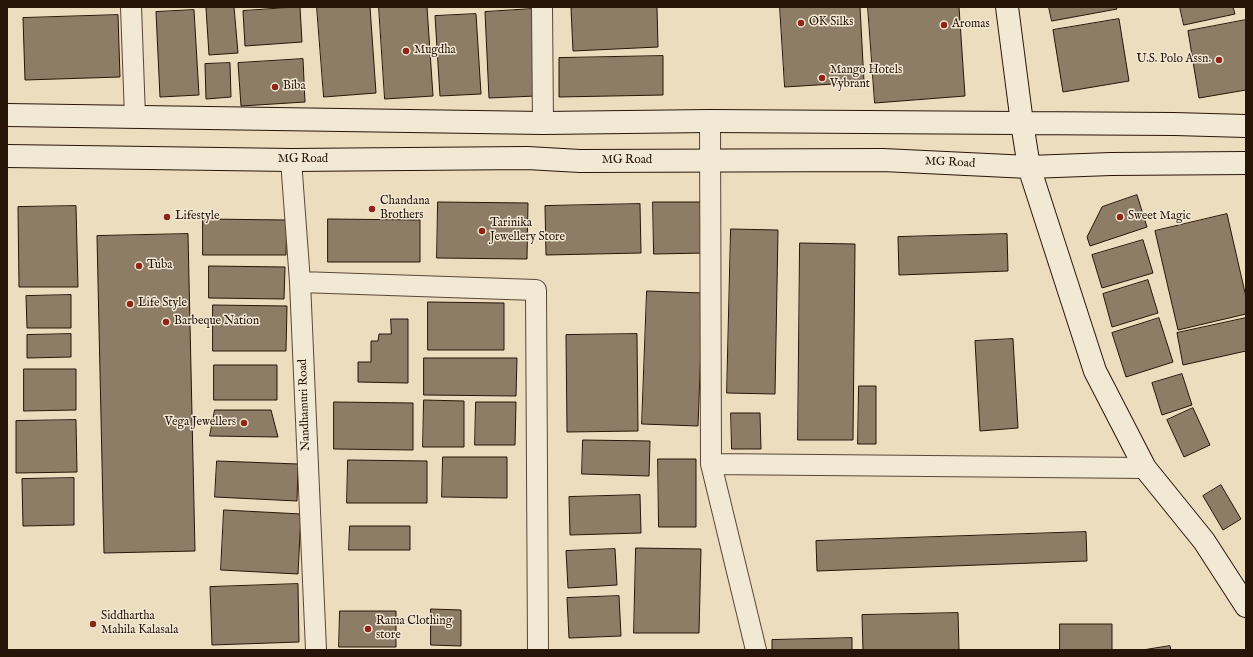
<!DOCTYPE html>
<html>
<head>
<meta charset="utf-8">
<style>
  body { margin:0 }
  #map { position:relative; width:1253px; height:657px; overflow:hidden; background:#ebddbe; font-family:"IM FELL English",serif }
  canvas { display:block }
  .frame { position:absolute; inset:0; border:8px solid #281509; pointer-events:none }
</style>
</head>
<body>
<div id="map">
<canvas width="1253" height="657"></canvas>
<div class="frame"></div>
</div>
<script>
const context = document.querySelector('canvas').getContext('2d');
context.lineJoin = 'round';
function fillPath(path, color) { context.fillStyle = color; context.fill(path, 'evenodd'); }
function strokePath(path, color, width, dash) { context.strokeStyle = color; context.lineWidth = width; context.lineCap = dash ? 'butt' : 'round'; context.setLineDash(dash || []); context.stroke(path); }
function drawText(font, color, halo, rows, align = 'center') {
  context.font = font + ' "IM FELL English",serif'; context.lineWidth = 3; context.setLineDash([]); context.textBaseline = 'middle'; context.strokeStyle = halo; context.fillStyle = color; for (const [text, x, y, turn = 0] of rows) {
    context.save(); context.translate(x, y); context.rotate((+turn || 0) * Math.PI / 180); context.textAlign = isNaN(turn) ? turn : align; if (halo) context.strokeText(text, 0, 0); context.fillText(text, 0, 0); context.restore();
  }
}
const building = new Path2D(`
  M 223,7 L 234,7 L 238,53 L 209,55 L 206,8 Z
  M 300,7 L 302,42 L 245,46 L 243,11 Z
  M 317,7 L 370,7 L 376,93 L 324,97 Z
  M 379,7 L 427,7 L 433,96 L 385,99 Z
  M 598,7 L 657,7 L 658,47 L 573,51 L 571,8 Z
  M 780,7 L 860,7 L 864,82 L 785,87 Z
  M 868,7 L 959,7 L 965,96 L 875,103 Z
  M 1049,7 L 1116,7 L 1117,9 L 1052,21 Z
  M 1180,7 L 1233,7 L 1235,14 L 1184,25 Z
  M 532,9 L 536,96 L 489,98 L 485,12 Z
  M 194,10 L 199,95 L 160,97 L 156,12 Z
  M 476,14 L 481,94 L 440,96 L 435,16 Z
  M 118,15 L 120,77 L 25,80 L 23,18 Z
  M 1119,19 L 1129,81 L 1063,92 L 1053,30 Z
  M 1246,20 L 1246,90 L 1199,98 L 1188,31 Z
  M 663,56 L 663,95 L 559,97 L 559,58 Z
  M 303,59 L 305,102 L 241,106 L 238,63 Z
  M 230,63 L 231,97 L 206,99 L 205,64 Z
  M 1137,195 L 1147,227 L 1090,246 L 1087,237 L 1102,207 Z
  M 438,202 L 528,203 L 527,259 L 437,258 Z
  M 653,202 L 704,202 L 705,253 L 654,254 Z
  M 640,204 L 641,253 L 546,255 L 545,206 Z
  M 76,206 L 78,287 L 19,287 L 18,207 Z
  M 1227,214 L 1246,297 L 1246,314 L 1178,330 L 1155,231 Z
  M 203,219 L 287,220 L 286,255 L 203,255 Z
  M 328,219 L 420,220 L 420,262 L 328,262 Z
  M 731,229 L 778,230 L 775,394 L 727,393 Z
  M 188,234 L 195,551 L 104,553 L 97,236 Z
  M 1007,234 L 1008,271 L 899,275 L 898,237 Z
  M 1143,240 L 1153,273 L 1102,288 L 1092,255 Z
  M 800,243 L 855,244 L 853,440 L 798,440 Z
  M 209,266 L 285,267 L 284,299 L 209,298 Z
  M 1148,280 L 1158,313 L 1112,327 L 1103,294 Z
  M 647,291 L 703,293 L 698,426 L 642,424 Z
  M 71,295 L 71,328 L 27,328 L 26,296 Z
  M 428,302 L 504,303 L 504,350 L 428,350 Z
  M 213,305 L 287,306 L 286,351 L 213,351 Z
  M 1159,318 L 1173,362 L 1126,377 L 1112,333 Z
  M 1246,318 L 1246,351 L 1183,365 L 1177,333 Z
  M 391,319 L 408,319 L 408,383 L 358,382 L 358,362 L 371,362 L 371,341 L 378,341 L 379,334 L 391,334 Z
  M 71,334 L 71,357 L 27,358 L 27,335 Z
  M 637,334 L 638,431 L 567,432 L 566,335 Z
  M 1013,339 L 1018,428 L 980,431 L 975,341 Z
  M 424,358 L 517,358 L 516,396 L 424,395 Z
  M 214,365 L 277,365 L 277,400 L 214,400 Z
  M 24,369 L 76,369 L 76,410 L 24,411 Z
  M 1182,374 L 1192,405 L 1162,415 L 1152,383 Z
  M 859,386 L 876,386 L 876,444 L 858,444 Z
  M 424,400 L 464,401 L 464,447 L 423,447 Z
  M 334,402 L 413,403 L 413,450 L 334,449 Z
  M 476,402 L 516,402 L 515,445 L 475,445 Z
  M 1193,408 L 1210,445 L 1184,457 L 1167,420 Z
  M 215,410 L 271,410 L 278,437 L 210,436 Z
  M 731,413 L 760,413 L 761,449 L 732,449 Z
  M 76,420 L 77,472 L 16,473 L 16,421 Z
  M 583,440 L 650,441 L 649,476 L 582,474 Z
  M 443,457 L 507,457 L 507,498 L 442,497 Z
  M 658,459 L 696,459 L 696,527 L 659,527 Z
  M 348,460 L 427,461 L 427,503 L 347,503 Z
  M 217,461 L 298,464 L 297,501 L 215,497 Z
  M 74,478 L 74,525 L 23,526 L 22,479 Z
  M 1221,485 L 1241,519 L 1223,530 L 1203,496 Z
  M 640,495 L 641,533 L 570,535 L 569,497 Z
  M 224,510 L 301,514 L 298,574 L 221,570 Z
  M 350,526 L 410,526 L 410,550 L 349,550 Z
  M 1086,532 L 1087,561 L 817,571 L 816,541 Z
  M 636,548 L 701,549 L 699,633 L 634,633 Z
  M 615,549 L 617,585 L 568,588 L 566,551 Z
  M 298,584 L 299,642 L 212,645 L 210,587 Z
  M 619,596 L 621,636 L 569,638 L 567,598 Z
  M 431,609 L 461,610 L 461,646 L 431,645 Z
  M 340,611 L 396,611 L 396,647 L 339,647 Z
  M 958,613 L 959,650 L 863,650 L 862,615 Z
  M 1060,624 L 1112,624 L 1112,650 L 1060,650 Z
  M 852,638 L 852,650 L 772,650 L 772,640 Z
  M 1170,646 L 1171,650 L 1143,650 Z`);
fillPath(building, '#8d7d67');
strokePath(building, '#281509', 1);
const street = new Path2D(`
  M 131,7 L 135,117
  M 542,7 L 543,123
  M 710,121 L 711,464 L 756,650
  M 291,160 L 300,282 L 316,650
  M 300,282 L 536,290 L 538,650
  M 711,464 L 1145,468`);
const secondary = new Path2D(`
  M 1007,7 L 1022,123 L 1029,167 L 1095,371 L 1145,468 L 1204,541 L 1246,606
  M 7,115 L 543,123 L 710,121 L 1174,124 L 1246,126
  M 7,156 L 291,160 L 527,158 L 580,161 L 883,160 L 1029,167 L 1111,164 L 1246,163`);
strokePath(street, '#594736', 22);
strokePath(secondary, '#281509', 24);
strokePath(street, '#f2e9d5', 20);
strokePath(secondary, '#f2e9d5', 22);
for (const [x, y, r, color] of [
  [801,23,4,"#8f2418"],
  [944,25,4,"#8f2418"],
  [406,51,4,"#8f2418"],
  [1219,60,4,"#8f2418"],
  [822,78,4,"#8f2418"],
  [275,87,4,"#8f2418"],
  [372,209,4,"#8f2418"],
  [167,217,4,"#8f2418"],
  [1120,217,4,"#8f2418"],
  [482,231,4,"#8f2418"],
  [139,266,4,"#8f2418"],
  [130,304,4,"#8f2418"],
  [166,322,4,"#8f2418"],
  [244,423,4,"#8f2418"],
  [93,624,4,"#8f2418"],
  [368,629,4,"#8f2418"]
]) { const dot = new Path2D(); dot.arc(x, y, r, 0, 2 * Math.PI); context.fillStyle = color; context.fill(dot); strokePath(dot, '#f2e9d5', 1.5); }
drawText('12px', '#281509', '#f2e9d5', [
  ["OK Silks",809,23],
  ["Aromas",952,25],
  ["Mugdha",414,51],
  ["U.S. Polo Assn.",1211,60,"right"],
  ["Mango Hotels",830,71],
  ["Vybrant",830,85],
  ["Biba",283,87],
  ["Chandana",380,202],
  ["Brothers",380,216],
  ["Lifestyle",175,217],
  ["Sweet Magic",1128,217],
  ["Tarinika",490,224],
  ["Jewellery Store",490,238],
  ["Tuba",147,266],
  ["Life Style",138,304],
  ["Barbeque Nation",174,322],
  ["Vega Jewellers",236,423,"right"],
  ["Siddhartha",101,617],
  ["Mahila Kalasala",101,631],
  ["Rama Clothing",376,622],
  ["store",376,636]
], 'left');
drawText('12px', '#281509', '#f2e9d5', [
  ["MG Road",303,160],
  ["MG Road",627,161],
  ["MG Road",950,163,3],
  ["Nandhamuri Road",305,405,-92]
]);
</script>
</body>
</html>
